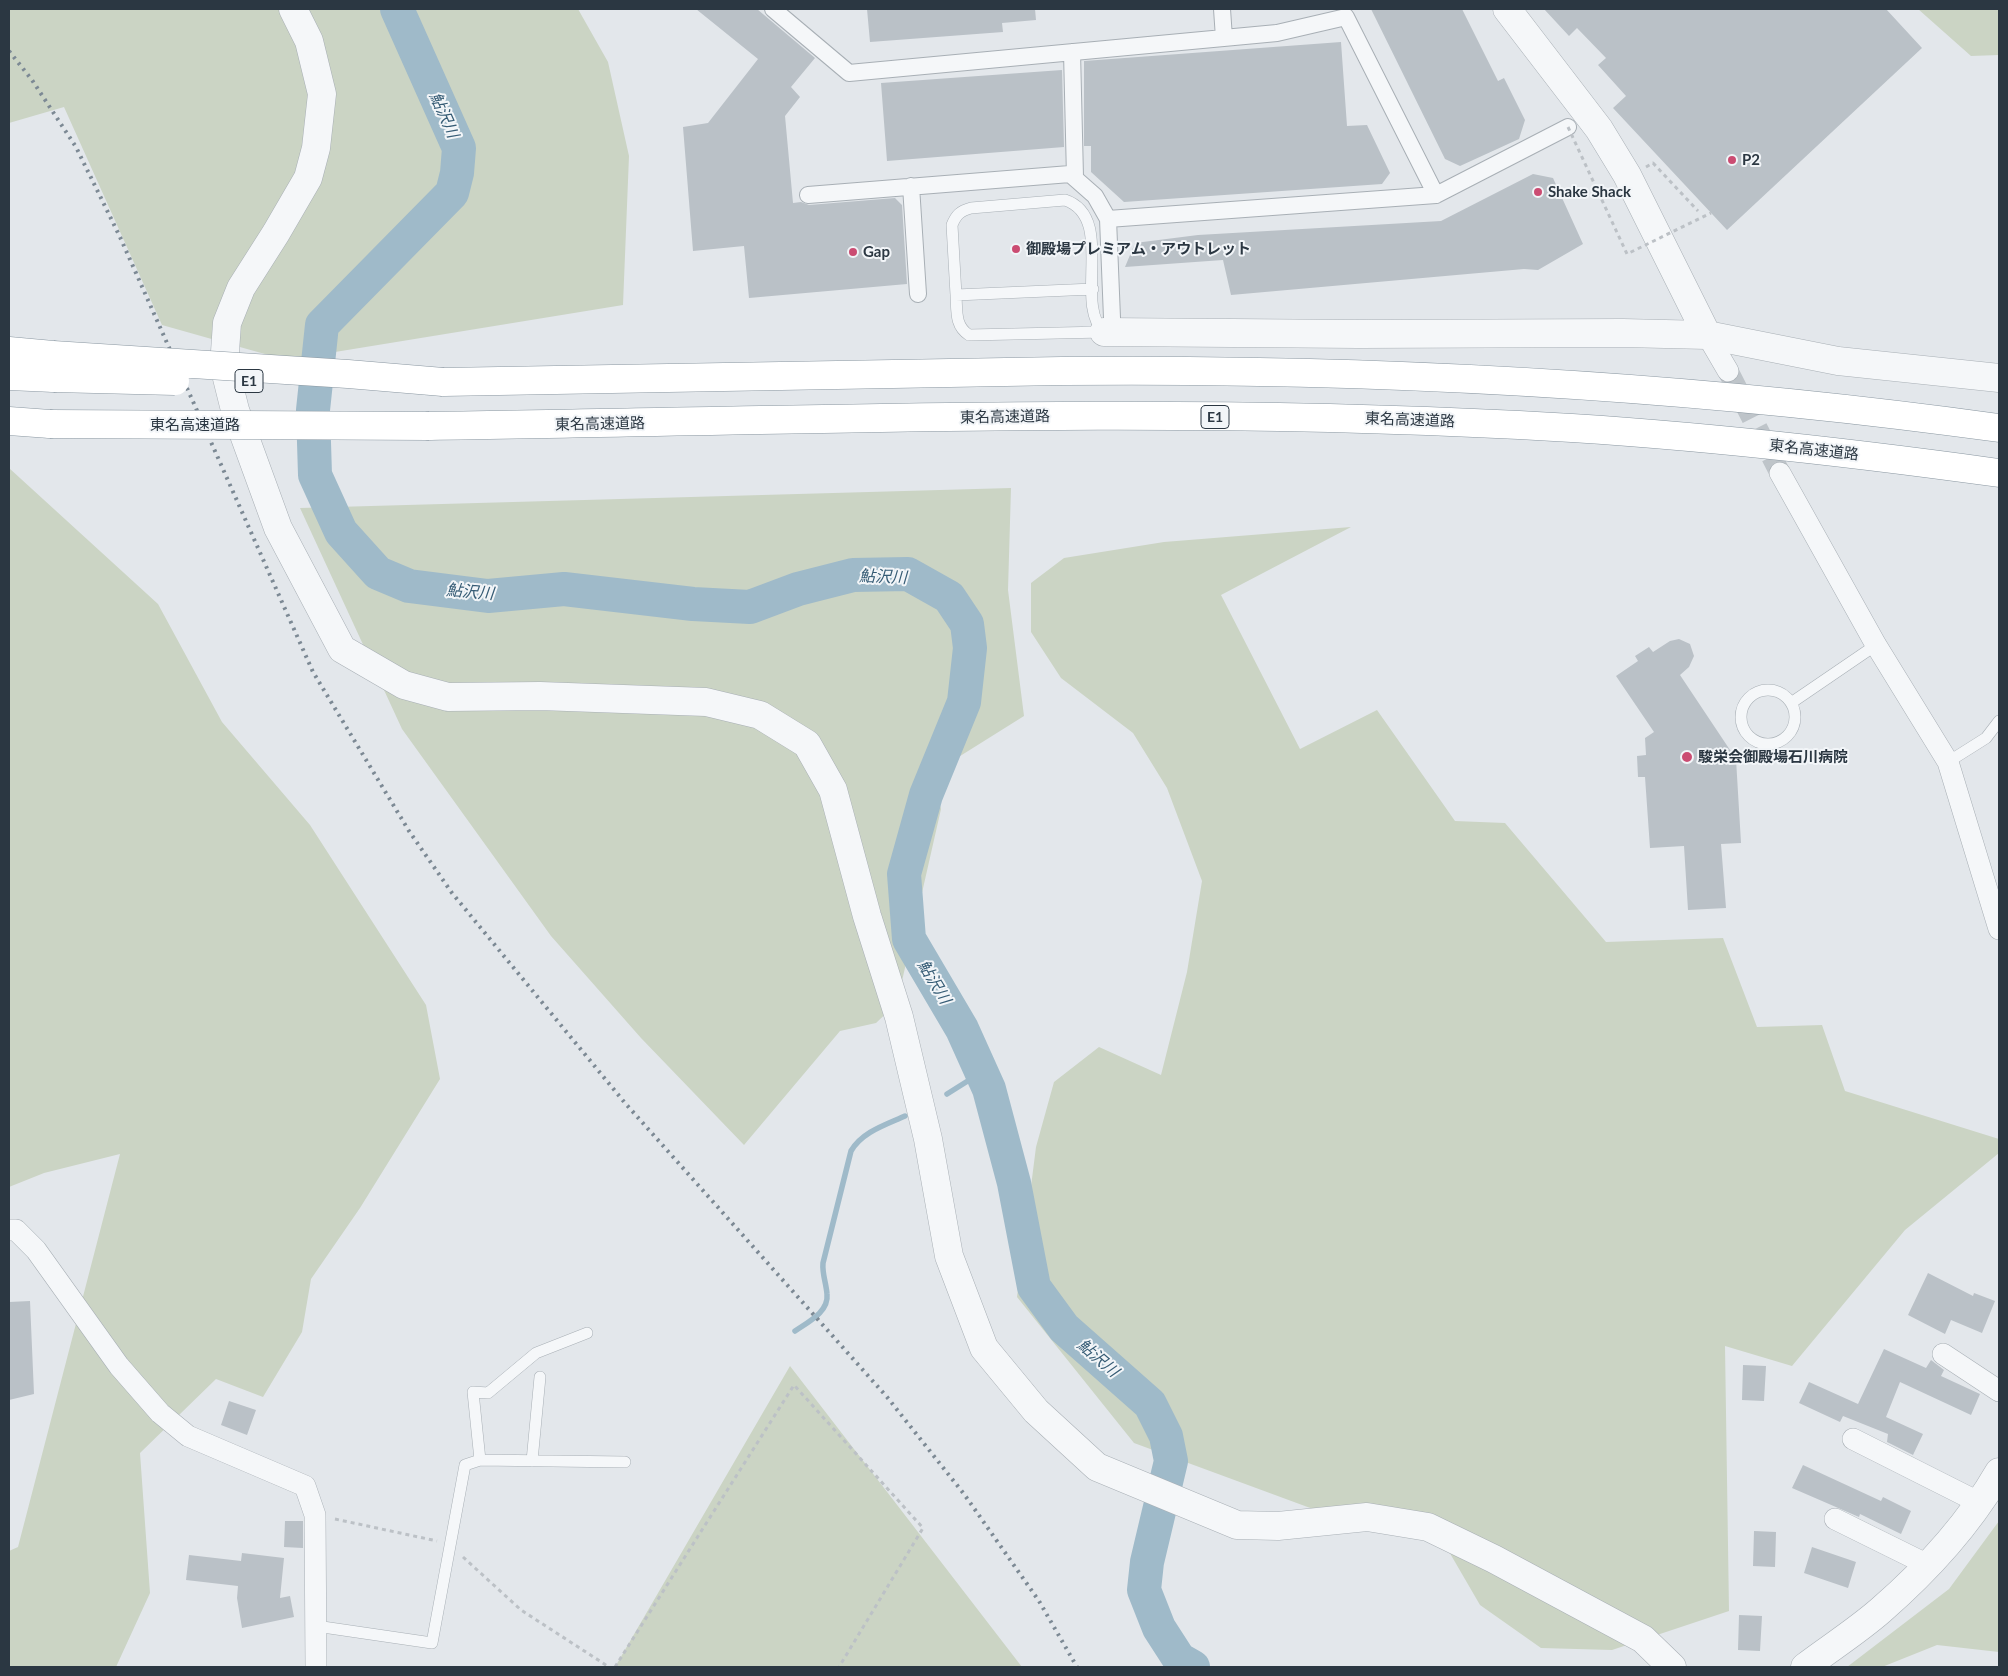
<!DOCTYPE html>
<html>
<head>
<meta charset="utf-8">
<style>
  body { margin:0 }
  #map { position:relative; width:2008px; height:1676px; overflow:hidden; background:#e3e7eb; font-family:Lato,sans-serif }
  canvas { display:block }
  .frame { position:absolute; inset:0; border:10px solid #2b3742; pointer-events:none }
</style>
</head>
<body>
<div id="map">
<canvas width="2008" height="1676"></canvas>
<div class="frame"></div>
</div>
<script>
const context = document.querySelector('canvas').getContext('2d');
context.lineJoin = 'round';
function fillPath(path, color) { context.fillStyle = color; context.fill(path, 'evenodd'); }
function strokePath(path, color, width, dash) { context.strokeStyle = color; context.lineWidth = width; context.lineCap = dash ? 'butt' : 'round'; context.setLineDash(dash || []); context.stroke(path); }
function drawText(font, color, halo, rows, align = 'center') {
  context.font = font + ' Lato,"Noto Sans JP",sans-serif'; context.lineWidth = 4; context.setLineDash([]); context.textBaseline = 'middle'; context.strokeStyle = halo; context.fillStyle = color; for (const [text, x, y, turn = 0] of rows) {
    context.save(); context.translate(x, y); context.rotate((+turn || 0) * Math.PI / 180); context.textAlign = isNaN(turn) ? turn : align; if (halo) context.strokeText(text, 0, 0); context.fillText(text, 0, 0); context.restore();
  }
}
fillPath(new Path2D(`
  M 9,9 L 578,9 L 608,62 L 629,156 L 623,305 L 286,360 L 162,325 L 64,107 L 9,123 Z
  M 1918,9 L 1999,9 L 1999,55 L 1971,56 Z
  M 9,468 L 158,604 L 222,722 L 310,825 L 426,1005 L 440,1079 L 360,1208 L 311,1279 L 302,1332 L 263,1397 L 216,1379 L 140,1453 L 150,1593 L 116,1667 L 9,1667 L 9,1551 L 18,1547 L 120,1154 L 44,1173 L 9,1187 Z
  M 1011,488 L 1008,590 L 1024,716 L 933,773 L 941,809 L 897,1003 L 876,1023 L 840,1031 L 744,1145 L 641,1038 L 551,936 L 402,729 L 300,508 Z
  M 1351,527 L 1221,595 L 1300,749 L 1377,710 L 1455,821 L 1505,823 L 1606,942 L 1723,938 L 1757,1027 L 1822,1025 L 1845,1091 L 1999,1139 L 1999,1153 L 1905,1230 L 1792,1366 L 1725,1346 L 1729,1611 L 1612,1650 L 1541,1648 L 1480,1605 L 1437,1531 L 1313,1509 L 1134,1443 L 1017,1297 L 1036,1147 L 1054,1082 L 1099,1047 L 1161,1075 L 1187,972 L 1202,881 L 1167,788 L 1133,733 L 1061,678 L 1031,632 L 1031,583 L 1064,558 L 1164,542 Z
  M 790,1366 L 1022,1667 L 615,1667 Z
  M 1999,1521 L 1999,1652 L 1937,1645 L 1882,1667 L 1847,1667 L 1949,1589 Z`), '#cbd4c4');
strokePath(new Path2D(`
  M 947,1094 L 982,1072
  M 795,1331 C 808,1322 829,1312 827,1294 C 826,1282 822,1274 823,1263 L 851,1151 C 862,1132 885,1125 905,1116`), '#9fbac9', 5.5);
strokePath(new Path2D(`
  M 397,9 L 459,148 L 457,173 L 452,193 L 322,325 L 313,410 L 315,475 L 341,532 L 378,573 L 409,586 L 488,596 L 564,589 L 693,604 L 750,607 L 798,589 L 853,575 L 908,574 L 949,597 L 967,624 L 970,648 L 964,702 L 926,795 L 904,874 L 909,939 L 962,1029 L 989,1089 L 1014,1183 L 1034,1287 L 1064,1328 L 1150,1404 L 1166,1436 L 1171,1461 L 1147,1562 L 1144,1590 L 1159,1628 L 1179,1659 L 1193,1667`), '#9fbac9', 34);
fillPath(new Path2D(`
  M 696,9 L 757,9 L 815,58 L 791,87 L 800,97 L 785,116 L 793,203 L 801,202 L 809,205 L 895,198 L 902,205 L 907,284 L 749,298 L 744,246 L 693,251 L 683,127 L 708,123 L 758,59 Z
  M 867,9 L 1035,9 L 1036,20 L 1002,23 L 1003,32 L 870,42 Z
  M 1371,9 L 1462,9 L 1498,81 L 1504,78 L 1525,120 L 1519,139 L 1460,166 L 1445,159 Z
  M 1544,9 L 1886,9 L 1922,48 L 1727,230 L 1613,108 L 1626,96 L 1598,65 L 1606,58 L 1577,28 L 1569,36 Z
  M 1341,42 L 1347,126 L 1367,125 L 1390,173 L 1382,184 L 1124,202 L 1091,172 L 1091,146 L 1084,146 L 1084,61 Z
  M 1062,70 L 1064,147 L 887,161 L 881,83 Z
  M 1533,174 L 1553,178 L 1583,244 L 1538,270 L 1524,269 L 1231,295 L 1223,260 L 1125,267 L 1135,243 L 1198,235 L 1441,221 Z
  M 1679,639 L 1690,644 L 1694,656 L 1689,667 L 1680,675 L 1736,759 L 1741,843 L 1721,844 L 1726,908 L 1688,910 L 1684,846 L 1650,848 L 1645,777 L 1638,777 L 1637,756 L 1646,755 L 1645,738 L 1654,732 L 1616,676 L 1638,661 L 1635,656 L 1649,647 L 1653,652 L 1670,641 Z
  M 1928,1273 L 1973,1296 L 1974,1293 L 1995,1301 L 1982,1333 L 1951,1320 L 1945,1334 L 1908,1315 Z
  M 30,1301 L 34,1394 L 9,1400 L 9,1302 Z
  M 1884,1349 L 1926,1368 L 1931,1360 L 1944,1370 L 1941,1376 L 1980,1394 L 1971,1415 L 1900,1382 L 1886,1417 L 1923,1434 L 1913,1455 L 1887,1442 L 1888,1434 L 1843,1416 L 1840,1422 L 1799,1403 L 1809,1382 L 1858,1404 Z
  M 1743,1365 L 1766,1366 L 1764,1401 L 1742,1400 Z
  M 229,1401 L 256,1410 L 247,1435 L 221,1425 Z
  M 1803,1465 L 1881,1501 L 1883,1497 L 1911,1511 L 1901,1534 L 1860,1514 L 1859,1517 L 1792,1488 Z
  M 285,1521 L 303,1521 L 303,1548 L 284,1547 Z
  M 1754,1531 L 1776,1532 L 1775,1567 L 1753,1566 Z
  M 1812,1547 L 1856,1562 L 1848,1588 L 1804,1573 Z
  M 242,1553 L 284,1558 L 280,1598 L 290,1596 L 294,1617 L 242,1628 L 237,1598 L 238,1586 L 186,1580 L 189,1555 L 241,1561 Z
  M 1739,1615 L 1762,1616 L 1760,1651 L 1738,1650 Z`), '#bac1c7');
strokePath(new Path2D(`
  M 1728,371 L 1780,473`), '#bec4c9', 21, [21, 11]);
const service = new Path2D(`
  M 1093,289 L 956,295 L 952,225 C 956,215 960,211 971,208 L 1065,200 C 1116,217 1073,304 1104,332
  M 956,295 C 957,312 955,326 969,335 L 1104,332
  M1741 717a27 27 0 1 1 54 0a27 27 0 1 1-54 0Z
  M 1791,703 L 1876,645
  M 1948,762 L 1986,738 L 1999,721
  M 480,1460 L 473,1392 L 488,1393 L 536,1353 L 587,1333
  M 532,1461 L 540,1377
  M 316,1626 L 432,1643 L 465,1465 L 480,1460 L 625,1462`);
const pedestrian = new Path2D(`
  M 773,9 L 849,73 L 1277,33 L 1346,17 L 1436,195
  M 1222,9 L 1224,38
  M 1072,52 L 1075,177
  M 911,186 L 918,294
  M 808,195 L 1070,174 L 1095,196 L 1108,219 L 1436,195 L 1568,127
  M 1108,219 L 1112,318`);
const minor = new Path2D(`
  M 1707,335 L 1728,371
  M 1780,473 L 1876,645 L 1948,762 L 1999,929
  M 9,1230 L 16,1230 L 36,1250 L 119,1366 L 160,1413 L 188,1436 L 305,1486 L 315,1515 L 316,1667
  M 1943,1354 L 1999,1391
  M 1853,1439 L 1980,1503
  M 1835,1519 L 1928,1565`);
const tertiary = new Path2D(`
  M 293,9 L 309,41 L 322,94 L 316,148 L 308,178 L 276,233 L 241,288 L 227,323 L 224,366 L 235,410 L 278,528 L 342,649 L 404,685 L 448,697 L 540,696 L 706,702 L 760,715 L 807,744 L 833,790 L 867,916 L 899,1017 L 928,1139 L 949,1256 L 984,1348 L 1036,1411 L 1097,1467 L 1237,1525 L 1278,1526 L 1367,1517 L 1428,1527 L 1494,1559 L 1643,1639 L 1672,1667
  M 1507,9 L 1599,129 L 1627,175 L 1707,335
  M 1104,332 L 1359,334 L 1623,333 L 1707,335 L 1838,361 L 1999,378
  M 1805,1667 C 1830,1648 1857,1631 1881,1610 C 1927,1570 1969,1524 1999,1472`);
const motorway = new Path2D(`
  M 9,351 L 53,355
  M 9,376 L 54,378
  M 443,382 C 649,380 855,373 1062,371 C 1375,368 1689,385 1999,428
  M 9,421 L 50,424
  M 429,426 C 792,421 1156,406 1519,425 C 1680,433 1840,451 1999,473`);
strokePath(service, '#a8afb5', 12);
strokePath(pedestrian, '#a8afb5', 18);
strokePath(minor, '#a8afb5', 22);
strokePath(tertiary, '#a8afb5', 29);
strokePath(motorway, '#8a97a1', 29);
strokePath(new Path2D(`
  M 1646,167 L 1653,163 L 1698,211
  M 335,1519 L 437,1541
  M 463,1557 L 521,1610 L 609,1667
  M 615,1667 L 794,1385 L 923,1528 L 839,1667`), '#bcc1c6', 3, [4, 4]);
strokePath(service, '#f5f7f9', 11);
strokePath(pedestrian, '#f5f7f9', 16);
strokePath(minor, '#f5f7f9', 21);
strokePath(tertiary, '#f5f7f9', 28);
strokePath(motorway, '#fff', 28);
strokePath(new Path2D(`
  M 9,51 L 32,80 L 76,147 L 120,237 L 313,672 L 409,831 L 452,893 L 625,1103 L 887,1397 L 964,1494 L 1039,1601 L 1077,1667`), '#7c8994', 4, [2.5, 5]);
const motorwayBridge = new Path2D(`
  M 53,355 L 348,374 L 443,382
  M 54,378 L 175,381
  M 50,424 L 429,426`);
strokePath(motorwayBridge, '#8a97a1', 29, []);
strokePath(new Path2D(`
  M 1568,127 L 1627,254 L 1711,213`), '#bcc1c6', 3, [4, 4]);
strokePath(motorwayBridge, '#fff', 28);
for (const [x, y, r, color] of [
  [1732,160,5,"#cb4c72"],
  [1538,192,5,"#cb4c72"],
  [1016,249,5,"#cb4c72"],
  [853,252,5,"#cb4c72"],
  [1687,757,6,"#cb4c72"]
]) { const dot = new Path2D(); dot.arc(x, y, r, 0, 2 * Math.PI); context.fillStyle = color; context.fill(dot); strokePath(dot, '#f2f5f8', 2); }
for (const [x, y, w] of [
  [249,381,28],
  [1215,417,28]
]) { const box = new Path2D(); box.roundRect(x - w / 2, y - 11.5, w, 23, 4); context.fillStyle = '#f2f5f8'; context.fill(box); strokePath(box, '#2b3742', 1); }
drawText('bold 14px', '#2b3742', null, [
  ["E1",249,381],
  ["E1",1215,417]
]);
drawText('bold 15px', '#2b3742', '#f2f5f8', [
  ["P2",1742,160],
  ["Shake Shack",1548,192],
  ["御殿場プレミアム・アウトレット",1026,249],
  ["Gap",863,252],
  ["駿栄会御殿場石川病院",1698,757]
], 'left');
drawText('15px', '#2b3742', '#f2f5f8', [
  ["東名高速道路",1005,417,-1],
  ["東名高速道路",1410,420,2],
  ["東名高速道路",600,424,-1],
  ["東名高速道路",195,425],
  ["東名高速道路",1814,450,6]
]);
drawText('italic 16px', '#365c75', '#f2f5f8', [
  ["鮎沢川",444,115,66],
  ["鮎沢川",883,577,2],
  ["鮎沢川",470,592,5],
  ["鮎沢川",934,982,59],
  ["鮎沢川",1098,1358,41]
]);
</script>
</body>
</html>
